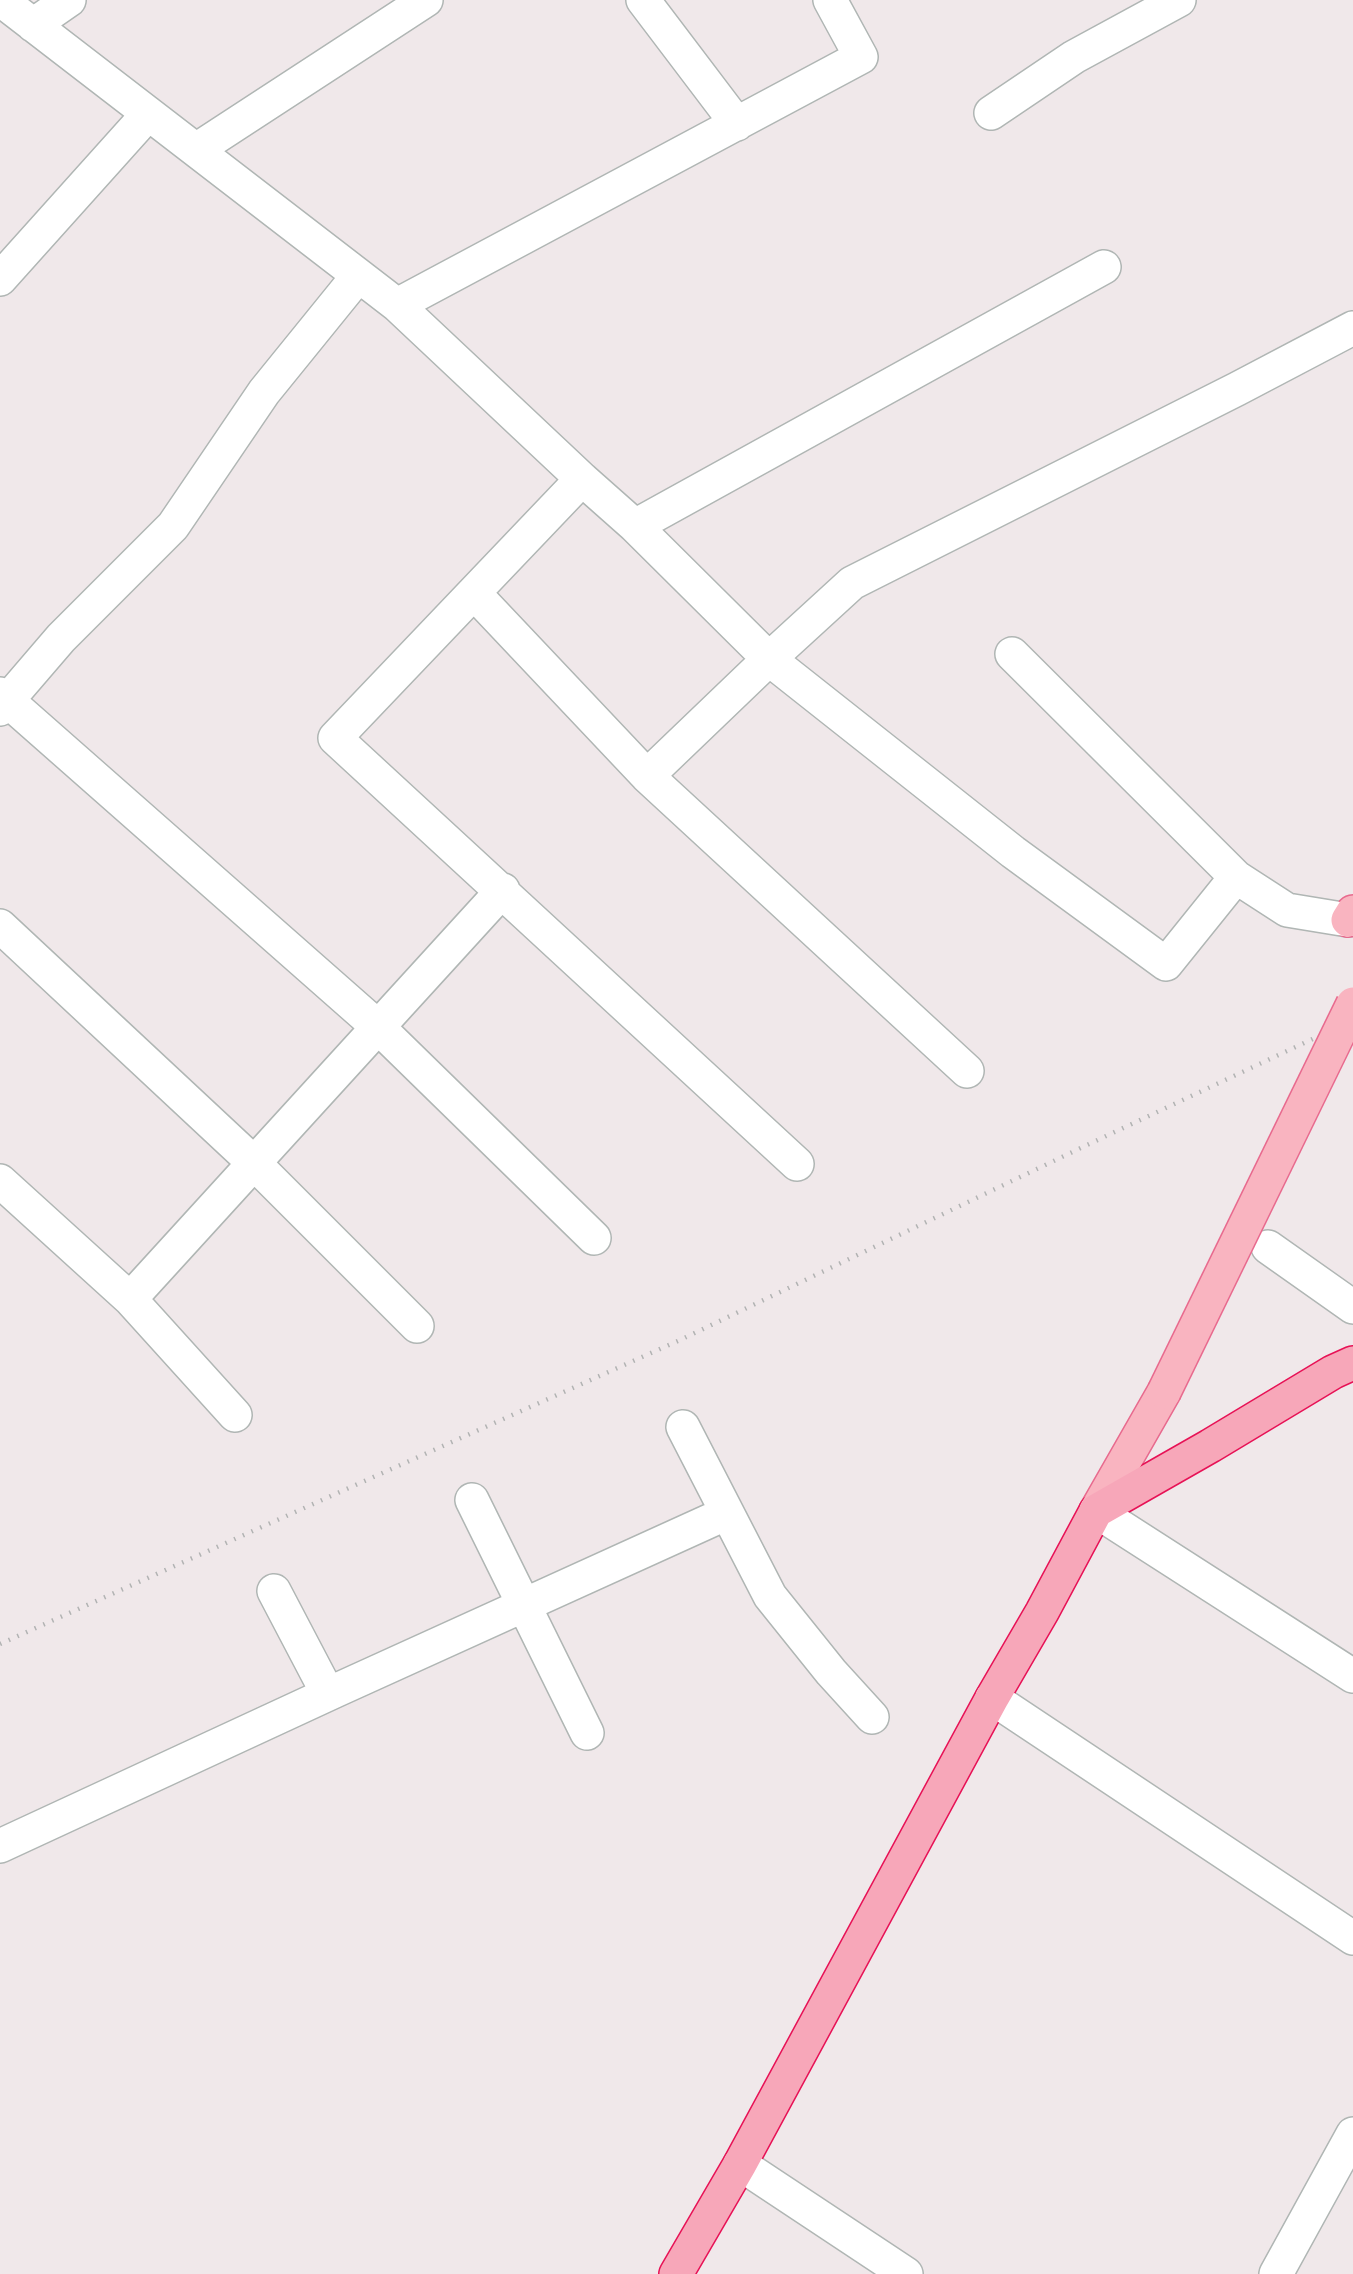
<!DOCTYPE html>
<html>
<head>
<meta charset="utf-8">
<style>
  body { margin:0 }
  canvas { display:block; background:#f0e8ea }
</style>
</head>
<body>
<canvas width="1353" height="2274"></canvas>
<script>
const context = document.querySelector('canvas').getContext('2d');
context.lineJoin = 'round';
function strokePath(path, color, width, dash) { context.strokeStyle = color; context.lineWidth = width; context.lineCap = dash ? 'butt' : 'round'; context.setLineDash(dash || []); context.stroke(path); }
const minor = new Path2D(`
  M 1,0 L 397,305 L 582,479 L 635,526 L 769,659 L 852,583 L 1237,389 L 1353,328
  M 643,0 L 737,124
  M 33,25 L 69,0
  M 991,113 L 1074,57 L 1179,0
  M 196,150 L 426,0
  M 0,279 L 148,114
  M 397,305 L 861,57 L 830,0
  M 582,479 L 335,738 L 797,1164
  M 635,526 L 1104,267
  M 474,593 L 647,776 L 967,1071
  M 1012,654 L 1236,877
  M 0,694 L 378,1027 L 594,1238
  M 0,709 L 61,638 L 173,526 L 264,392 L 358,276
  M 647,776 L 769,659 L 1013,852 L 1166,964 L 1236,877 L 1287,910 L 1348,920
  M 0,926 L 254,1163 L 417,1326
  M 0,1181 L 130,1299 L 235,1415
  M 1268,1247 L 1353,1307
  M 130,1299 L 503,890
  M 683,1427 L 770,1596 L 831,1672 L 872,1717
  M 472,1500 L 587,1733
  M 1096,1511 L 1353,1676
  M 274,1591 L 328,1694
  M 992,1698 L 1353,1938
  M 0,1846 L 337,1690 L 727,1513
  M 740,2164 L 906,2274
  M 1276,2274 L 1353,2134`);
const primary = new Path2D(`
  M 1348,920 L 1353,912
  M 1096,1511 L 1164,1392`);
const trunk = new Path2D(`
  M 676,2274 L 740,2164 L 992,1698 L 1042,1612 L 1096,1511 L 1210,1446 L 1333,1372 L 1353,1363`);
strokePath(minor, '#b0b6b4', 36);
strokePath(primary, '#e86a8e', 36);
strokePath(trunk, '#e71256', 36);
strokePath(minor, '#fff', 33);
strokePath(primary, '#f9b4c0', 33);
strokePath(trunk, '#f7a7b9', 33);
strokePath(new Path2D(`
  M 0,1644 L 680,1340 L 1087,1145 L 1353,1020`), '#b2b3b3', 4.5, [1.5, 8]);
const primaryBridge = new Path2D(`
  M 1164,1392 L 1353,1004`);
strokePath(primaryBridge, '#e86a8e', 36, []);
strokePath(primaryBridge, '#f9b4c0', 33);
</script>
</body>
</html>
